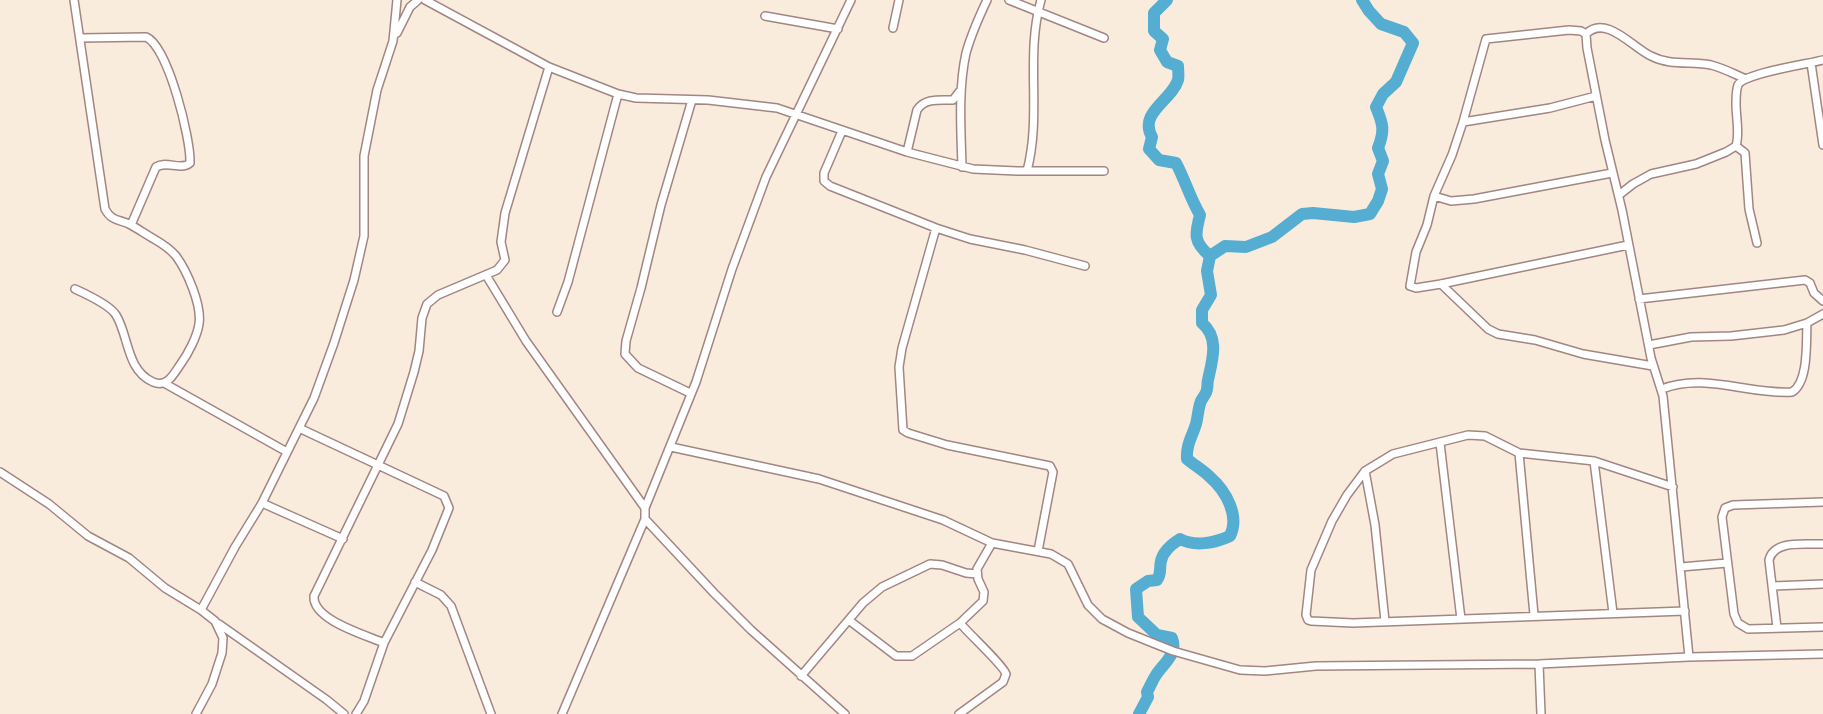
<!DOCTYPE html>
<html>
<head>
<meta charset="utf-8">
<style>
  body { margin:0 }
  canvas { display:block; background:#faecdd }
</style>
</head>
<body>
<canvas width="1823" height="714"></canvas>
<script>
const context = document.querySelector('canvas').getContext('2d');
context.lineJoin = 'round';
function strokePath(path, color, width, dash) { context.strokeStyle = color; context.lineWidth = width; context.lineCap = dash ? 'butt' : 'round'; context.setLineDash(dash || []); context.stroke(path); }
strokePath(new Path2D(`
  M 1167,0 L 1154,13 L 1154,31 L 1163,39 L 1160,50 L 1167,62 L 1178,66 C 1178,70 1179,76 1178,80 C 1172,100 1138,113 1152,137 L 1149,149 L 1159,160 L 1176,163 C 1185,180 1190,198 1200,215 C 1195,234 1193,242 1210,256
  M 1139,714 L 1148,697 L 1147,692 C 1150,687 1152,681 1156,675 C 1164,663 1178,654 1172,638 L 1157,635 L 1138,617 L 1136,589 L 1148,581 L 1157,580 C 1162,573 1159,568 1161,561 C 1163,551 1172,544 1180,539 C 1195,547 1215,543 1230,536 C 1240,516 1226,491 1210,477 C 1203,470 1194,465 1187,459 C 1186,445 1192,437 1196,424 C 1198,417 1198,408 1201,401 C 1203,397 1207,393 1207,389 C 1208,386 1207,383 1208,380 C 1212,361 1220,338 1202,323 L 1202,310 L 1211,295 L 1207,271 L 1210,256 L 1225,246 L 1246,247 L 1272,237 L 1302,214 L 1313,213 L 1354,217 L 1370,214 L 1378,201 L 1382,189 L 1378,174 L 1383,161 L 1378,148 C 1385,130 1383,124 1376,107 L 1383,94 L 1396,82 L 1413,43 L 1404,32 L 1381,24 L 1369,11 L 1362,0`), '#55aed2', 12);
const minor = new Path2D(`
  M 74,0 L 105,209 C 112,222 120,219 131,225 C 138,229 147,235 154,239 C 161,243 171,250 176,256 C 187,271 202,305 199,324 C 197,337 188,354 180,365 C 173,375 167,388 153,382 C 126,370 129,336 116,315 C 110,305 86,294 75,289
  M 425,0 L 549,67 L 618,94 L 636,98 L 708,100 L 777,108 L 907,152 L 973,169 L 1017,171 L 1104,171
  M 1009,0 L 1104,38
  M 765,16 L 838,29
  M 893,28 L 899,0
  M 397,33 L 410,7 L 418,0
  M 1586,34 C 1606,14 1633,48 1651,56 C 1670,66 1691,61 1711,65 C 1723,68 1734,74 1746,79
  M 80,38 L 146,37 C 168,46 191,139 190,163 C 181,171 167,160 156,167 L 131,225
  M 1811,63 L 1823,145
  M 1463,122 L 1550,108 L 1596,96
  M 842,131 L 824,173 L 824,181 L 830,186 L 936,228 L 970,239 L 1025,250 L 1085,266
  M 1736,146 L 1745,153 L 1749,209 L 1757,243
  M 907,152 L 917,110 C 925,98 939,100 953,100 L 959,92
  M 962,167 C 961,129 958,90 966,53 C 971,35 979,17 987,0
  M 1027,171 C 1042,114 1025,56 1041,0
  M 1619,195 L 1633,184 L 1651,174 L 1696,164 L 1726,152 L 1736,146 C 1740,133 1736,118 1736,104 C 1736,98 1736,90 1738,85 C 1744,73 1808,64 1823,60
  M 1434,196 L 1451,201 L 1474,199 L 1612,173
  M 936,228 L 902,348 L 899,367 L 903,430 L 908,433 L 947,445 L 1050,466 L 1053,472 L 1038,551
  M 1628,245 L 1441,284 L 1416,288 L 1410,286 L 1416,252 L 1427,225 L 1434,196 L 1452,155 L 1463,122 L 1486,39 L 1569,30 L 1581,31 L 1586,34 L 1587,48 L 1605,140 L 1622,210 L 1651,358 L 1663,396 L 1689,657
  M 486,275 L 526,341 L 645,508
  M 1441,284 L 1488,329 L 1498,334 L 1535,340 L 1583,354 L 1653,366
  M 1639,299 L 1805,280 L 1810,283 L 1814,293 L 1823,301
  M 557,312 L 568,282 L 618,94
  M 1649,345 L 1691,337 L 1731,336 L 1784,330 L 1807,323 L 1823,314
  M 164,383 L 287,452
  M 1662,389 C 1704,372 1749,395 1792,392 C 1809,382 1806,341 1807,323
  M 690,393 L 638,368 L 625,354 L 626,341 L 641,288 L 661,205 L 692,100
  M 299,428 L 444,496 L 449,508 L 432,550 L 384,643 L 364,701 L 356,714
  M 1440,443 L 1461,619
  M 671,447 L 819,479 L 943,520 L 992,543 L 1051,554 L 1068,564 L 1088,605 L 1102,619 L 1128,633 L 1173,651 L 1240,670 L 1265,671 L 1316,666 L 1539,664 L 1689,657 L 1823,654
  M 1519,453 L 1534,615
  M 1594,461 L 1613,613
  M 1365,471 L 1375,525 L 1385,621
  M 0,472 L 49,504 L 88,536 L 129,558 L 165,588 L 201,610 L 215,621 L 223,638 L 222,653 L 212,684 L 196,714
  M 1673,487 L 1594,461 L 1519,453 L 1485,436 L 1468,435 L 1393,454 L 1365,471 L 1347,495 L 1332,521 L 1311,570 L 1306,615 L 1308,620 L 1311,621 L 1353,623 L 1685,611
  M 1823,502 L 1733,505 L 1725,508 L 1722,517 L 1734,614 L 1738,623 L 1748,629 L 1823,627
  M 262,503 L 343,539
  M 645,519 L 714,593 L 751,630 L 845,714
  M 1681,567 L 1727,563
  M 415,582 L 441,595 L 451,606 L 491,714
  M 1773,586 L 1823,584
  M 201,610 L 235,547 L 262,503 L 314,398 L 334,343 L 354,280 L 364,236 L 364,156 L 377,90 L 393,41 L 397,0
  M 850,621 L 896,656 L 912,656 L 960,623 L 983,601 L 984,592 L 978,579 L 977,569 L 992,543
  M 219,624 L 327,700 L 344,714
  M 1777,628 L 1769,560 C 1774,539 1806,545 1823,544
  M 384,643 C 366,635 312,620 314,596 L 398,424 L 414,372 L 419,351 L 422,318 L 427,304 L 438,295 L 497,270 L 505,260 L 501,242 L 505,213 L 549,67
  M 1539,664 L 1541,714
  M 801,676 L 863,603 L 882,587 L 930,564 L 942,565 L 966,573 L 977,574
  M 562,714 L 645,519 L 645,508 L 696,382 L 732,269 L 766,177 L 851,0
  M 959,714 L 1003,682 L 1006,674 C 1004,666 968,633 960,623`);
strokePath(minor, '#a28684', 10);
strokePath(minor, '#fff', 7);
</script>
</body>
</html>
